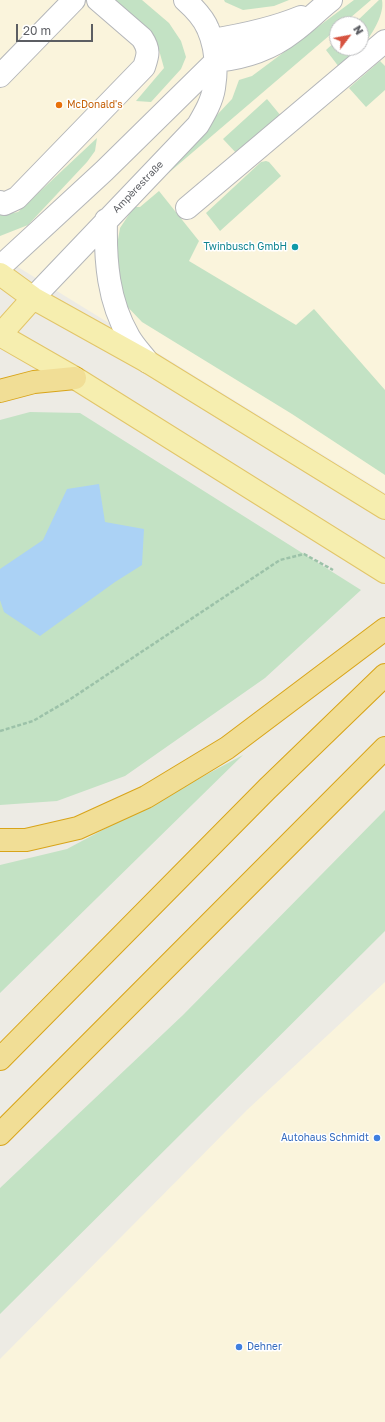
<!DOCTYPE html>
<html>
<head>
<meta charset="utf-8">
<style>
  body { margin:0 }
  #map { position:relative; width:385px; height:1422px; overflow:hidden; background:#edebe4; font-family:"Golos Text",sans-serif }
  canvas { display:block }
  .north { position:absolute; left:329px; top:16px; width:40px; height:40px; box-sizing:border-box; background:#fff; border:1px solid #bebfc1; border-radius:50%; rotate:58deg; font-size:11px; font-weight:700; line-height:16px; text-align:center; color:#5c5e63 }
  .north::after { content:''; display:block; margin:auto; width:14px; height:18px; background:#d65340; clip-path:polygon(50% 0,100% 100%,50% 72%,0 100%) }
  .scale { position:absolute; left:16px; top:24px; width:77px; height:18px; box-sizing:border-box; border:2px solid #5c5e63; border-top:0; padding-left:5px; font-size:12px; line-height:14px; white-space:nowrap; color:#5c5e63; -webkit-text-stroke:3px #fff; paint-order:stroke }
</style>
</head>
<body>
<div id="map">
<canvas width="385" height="1422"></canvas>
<div class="north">N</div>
<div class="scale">20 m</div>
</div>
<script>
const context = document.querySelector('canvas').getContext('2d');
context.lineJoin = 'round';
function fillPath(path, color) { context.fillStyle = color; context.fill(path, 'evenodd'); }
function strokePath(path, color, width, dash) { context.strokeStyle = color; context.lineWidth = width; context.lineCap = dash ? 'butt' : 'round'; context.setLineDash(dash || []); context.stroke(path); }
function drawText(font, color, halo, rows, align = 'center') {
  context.font = font + ' "Golos Text",sans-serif'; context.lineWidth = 3; context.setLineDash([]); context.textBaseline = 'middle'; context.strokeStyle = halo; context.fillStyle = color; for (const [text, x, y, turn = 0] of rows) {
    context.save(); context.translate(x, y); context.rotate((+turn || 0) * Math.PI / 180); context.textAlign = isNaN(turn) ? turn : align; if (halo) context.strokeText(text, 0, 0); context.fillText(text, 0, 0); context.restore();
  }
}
fillPath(new Path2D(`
  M 0,0 L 385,0 L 385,493 L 0,256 ZM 337,24 L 361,24 L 361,48 L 337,48 Z
  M 385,982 L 385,1422 L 0,1422 L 0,1359 L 247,1110 Z`), '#faf4dc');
fillPath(new Path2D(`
  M 110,0 L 142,0 L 169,23 L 181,41 L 186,57 L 181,69 L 151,102 L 136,101 L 164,68 L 159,50 L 142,27 Z
  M 224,0 L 289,0 L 274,6 L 243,10 L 225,2 Z
  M 354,0 L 371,0 L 343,24 L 337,24 L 337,29 L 138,199 L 232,99 L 239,80 L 252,76 Z
  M 379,0 L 382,0 C 385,14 371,37 361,47 L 361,24 L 354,24 Z
  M 337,40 L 337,48 L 360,48 L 339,67 L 326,50 Z
  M 380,61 L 385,66 L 385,90 L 366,107 L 349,88 Z
  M 267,99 L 281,116 L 238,155 L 223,139 Z
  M 97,138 L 95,151 L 87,162 L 28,225 L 0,236 L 0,210 L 8,214 L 18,212 Z
  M 266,161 L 269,162 L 281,176 L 220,231 L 206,213 L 261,162 Z
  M 159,191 L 199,241 L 189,261 L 296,325 L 314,309 L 385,390 L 385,475 L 292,414 L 142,322 L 122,301 L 116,251 L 120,228 L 134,207 L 140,207 Z
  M 30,412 L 80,413 L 361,590 L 265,678 L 125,776 L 57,801 L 0,805 L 0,420 Z
  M 243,755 L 0,993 L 0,865 L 67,849 Z
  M 385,810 L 385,931 L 0,1314 L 0,1188 L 183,1015 Z`), '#c3e2c4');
fillPath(new Path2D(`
  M 99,484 L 105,522 L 144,529 L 142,565 L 115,582 L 40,636 L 4,612 L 0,600 L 0,569 L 43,540 L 67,489 Z`), '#abd2f5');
const minor = new Path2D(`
  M 212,40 C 243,35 272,29 301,17
  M 0,76 L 74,0
  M 0,202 L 4,204 L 17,198 L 144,67 C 148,55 150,50 142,38 L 98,0
  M 187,208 L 385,41
  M 106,220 C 105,261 108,301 129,337 C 134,346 142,354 148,362
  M 0,267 L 104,171 L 216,61 C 245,58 270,50 293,32 C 307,22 318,10 331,0
  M 33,298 L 198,125 C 205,113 212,101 214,88 C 217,69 216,47 208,29 C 204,19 194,8 185,0`);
const major = new Path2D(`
  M 0,274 L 33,298 L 148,362 L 385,508
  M 0,335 L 75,378 L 385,572
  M 0,335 L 33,298`);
const highway = new Path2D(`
  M 0,391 L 34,382 L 75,378
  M 0,840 L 26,840 L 78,828 L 146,797 L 227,748 L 385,629
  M 0,1059 L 267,789 L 385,675
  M 0,1134 L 385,748`);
strokePath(minor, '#b4b6b9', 24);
strokePath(major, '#e2c568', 24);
strokePath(highway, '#d8a419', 24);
strokePath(new Path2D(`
  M 0,731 L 33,721 L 69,700 L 280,560 L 304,554 L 333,570`), '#9cc2a9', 2.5, [4, 2]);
strokePath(minor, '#fff', 22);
strokePath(major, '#f6eeaf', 22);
strokePath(highway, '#f1de96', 22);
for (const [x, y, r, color] of [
  [59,105,4,"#e8710a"],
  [295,247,4,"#0f9aa8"],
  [377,1138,4,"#3f7fe0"],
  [239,1347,4,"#3f7fe0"]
]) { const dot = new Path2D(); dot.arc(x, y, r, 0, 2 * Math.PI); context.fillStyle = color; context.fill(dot); strokePath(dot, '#fff', 1.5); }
drawText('10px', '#c56008', '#fff', [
  ["McDonald's",67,105]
], 'left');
drawText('10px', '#5c5e63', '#fff', [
  ["Ampèrestraße",138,187,-46]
]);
drawText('10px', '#0d838f', '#fff', [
  ["Twinbusch GmbH",287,247]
], 'right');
drawText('10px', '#366cbe', '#fff', [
  ["Autohaus Schmidt",369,1138],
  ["Dehner",247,1347,"left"]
], 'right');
</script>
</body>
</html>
